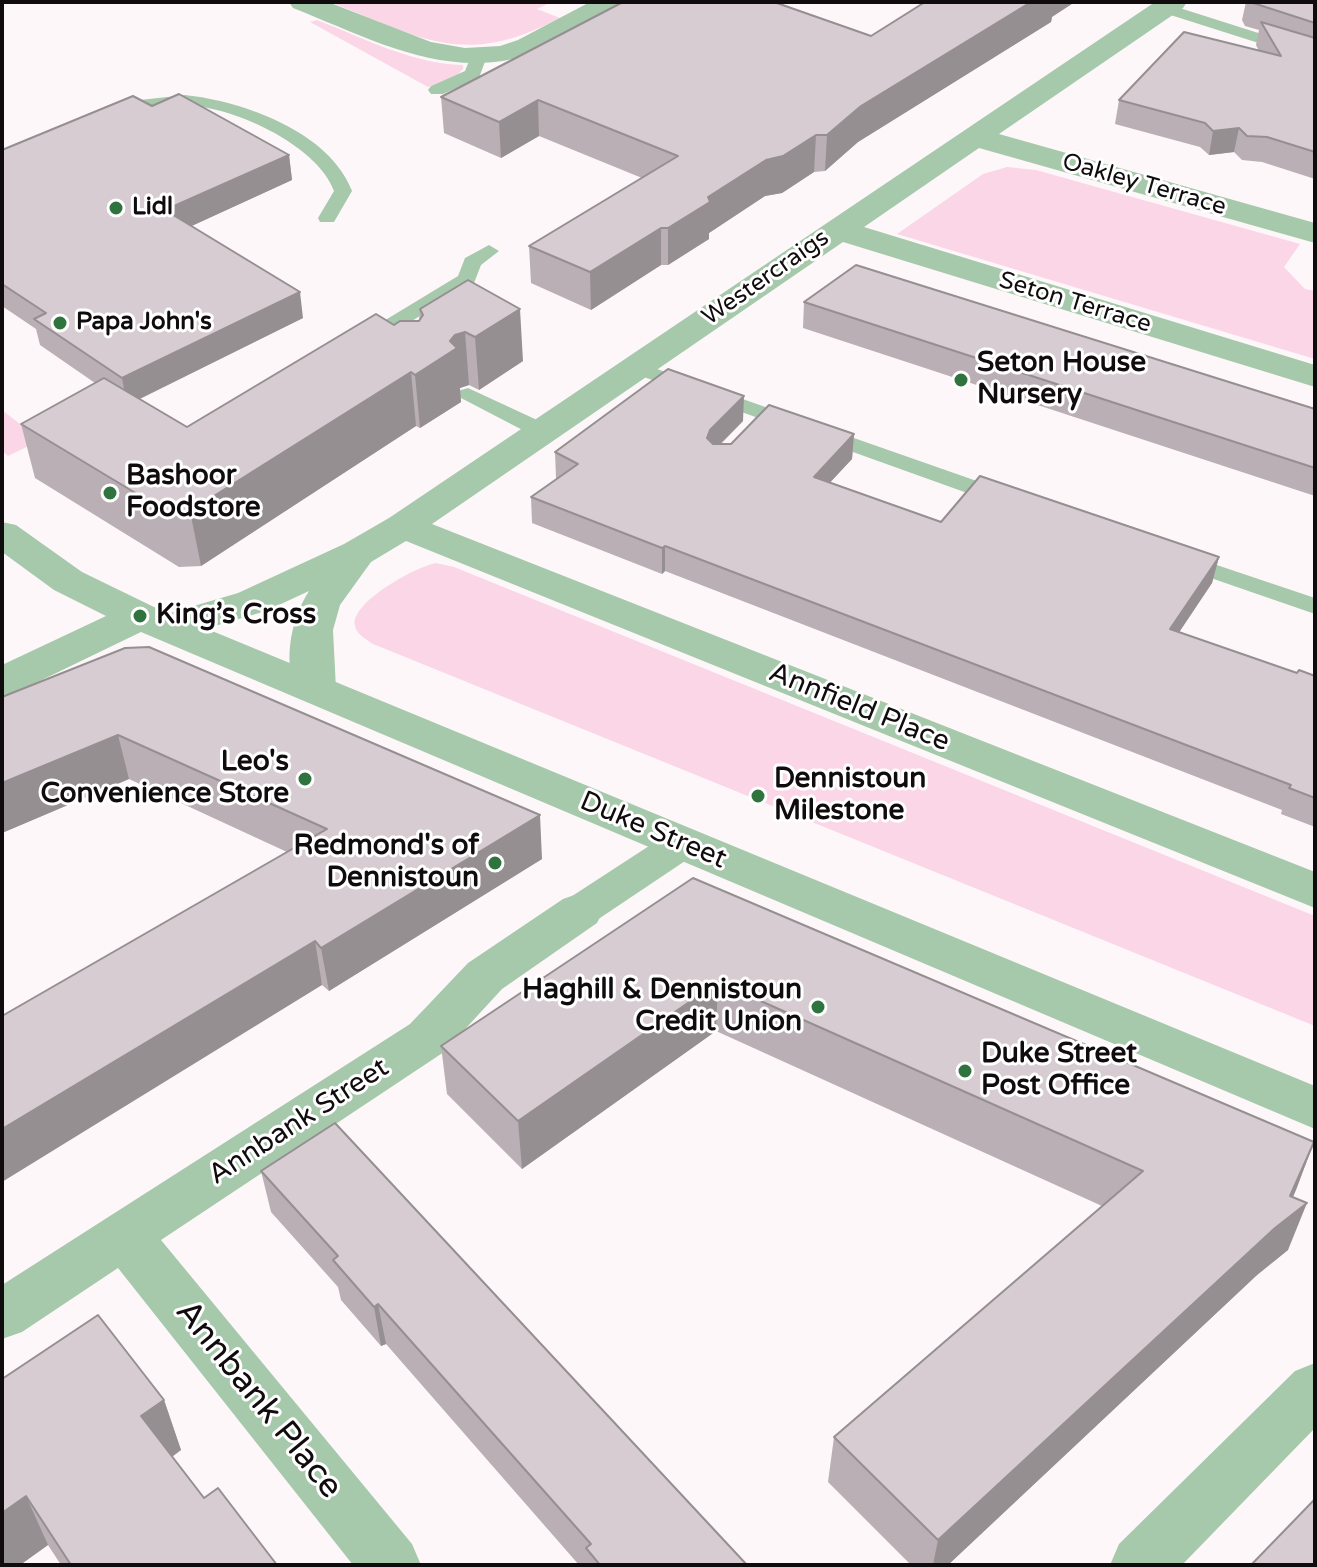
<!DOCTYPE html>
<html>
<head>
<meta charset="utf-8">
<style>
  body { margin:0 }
  #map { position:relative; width:1317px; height:1567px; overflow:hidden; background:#fef7fa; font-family:"Varela Round",sans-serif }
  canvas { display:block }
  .frame { position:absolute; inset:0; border:4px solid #100c0e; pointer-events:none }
</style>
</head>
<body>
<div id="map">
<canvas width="1317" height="1567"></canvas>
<div class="frame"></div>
</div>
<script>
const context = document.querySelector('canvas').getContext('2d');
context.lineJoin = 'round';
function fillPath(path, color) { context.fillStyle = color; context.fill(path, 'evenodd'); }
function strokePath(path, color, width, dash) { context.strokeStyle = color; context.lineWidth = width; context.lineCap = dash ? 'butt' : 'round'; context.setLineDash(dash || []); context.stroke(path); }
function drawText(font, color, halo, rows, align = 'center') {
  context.font = font + ' "Varela Round",sans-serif'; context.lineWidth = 6; context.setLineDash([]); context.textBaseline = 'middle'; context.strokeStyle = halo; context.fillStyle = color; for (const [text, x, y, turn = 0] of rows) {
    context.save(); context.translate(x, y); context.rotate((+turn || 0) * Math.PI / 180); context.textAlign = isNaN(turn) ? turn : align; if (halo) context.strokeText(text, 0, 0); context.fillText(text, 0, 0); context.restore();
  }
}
fillPath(new Path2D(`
  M 330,2 L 551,2 L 537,9 L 560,18 C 462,69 424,38 330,2 Z
  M 317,20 C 364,38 412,64 463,65 L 463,69 L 457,75 L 428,87 L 310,22 Z
  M 1007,167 L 1036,170 L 1300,244 L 1284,267 L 1305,289 L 1315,291 L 1315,359 L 897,234 L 983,174 Z
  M 2,410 L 41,440 L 8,456 L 2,451 Z
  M 436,563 L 454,567 L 1315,916 L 1315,1026 L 373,644 C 366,639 357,635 355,626 C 349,603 417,566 436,563 Z`), '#fad6e7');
fillPath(new Path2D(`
  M 1164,3 L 1315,51 L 1315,61 L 1158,11 L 1156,8 Z
  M 479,51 L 487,56 L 479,78 L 443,94 L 431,94 L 428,90 L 431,86 L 465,71 L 471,56 Z
  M 185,95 C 243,101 330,132 352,191 L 334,222 L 320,222 L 318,218 L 334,191 C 317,144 230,105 182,105 C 159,105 138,113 115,118 L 106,113 L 109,109 L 140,100 Z
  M 489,245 L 499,251 L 481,265 L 474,283 L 379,341 L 377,346 C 368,349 361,348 356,340 L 359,336 L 458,276 L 465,258 Z
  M 637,362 L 1011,493 L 1014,498 L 1011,503 L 995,503 L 630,372 L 627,368 L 630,364 Z
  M 468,388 L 550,426 L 553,431 L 542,437 L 534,436 L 461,398 L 457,394 L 461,390 Z
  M 1184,554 L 1315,598 L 1315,614 L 1176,566 L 1172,561 L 1176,556 Z`), '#a7c9ab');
fillPath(new Path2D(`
  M 683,829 L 697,833 L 703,843 L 697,853 L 594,922 L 580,926 L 566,922 L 560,911 L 566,900 L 669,833 Z`), '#a7c9ab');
fillPath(new Path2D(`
  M 289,2 L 328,2 L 431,42 L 465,48 L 500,46 L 518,40 L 590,2 L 625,2 L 621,8 C 593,23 564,43 534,53 C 448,83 372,39 293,8 Z
  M 1155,2 L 1187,2 L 1183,8 L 999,134 L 1315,223 L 1315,243 L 979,148 L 864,227 L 1315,365 L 1315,387 L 843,242 L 432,524 L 1315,872 L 1315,908 L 406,541 L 371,562 L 340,605 L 333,630 L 336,689 L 330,699 L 315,703 L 300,699 C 281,668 290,620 309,591 L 266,611 L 167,640 L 153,636 L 147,627 L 153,618 L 238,593 L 344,544 L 389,518 Z
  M 580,893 L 597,899 L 603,911 L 597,923 L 502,989 L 444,1052 L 161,1240 L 412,1544 L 421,1565 L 353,1565 L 118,1268 L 22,1332 L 2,1339 L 2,1285 L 410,1024 L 468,963 L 563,899 Z
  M 1315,1363 L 1315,1428 L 1182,1565 L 1110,1565 L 1119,1544 L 1295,1371 Z`), '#a7c9ab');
fillPath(new Path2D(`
  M 2,522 L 16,525 L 82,572 L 154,607 L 1315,1086 L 1315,1129 L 141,632 L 17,692 L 2,696 L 2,665 L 106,616 L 54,590 L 2,552 Z`), '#a7c9ab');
fillPath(new Path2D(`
  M 1246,2 L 1315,2 L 1315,179 L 1262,162 L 1242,160 L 1234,152 L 1209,155 L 1200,147 L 1115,124 L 1119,100 L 1259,51 L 1256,45 L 1259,30 L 1245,26 L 1242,20 Z
  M 1052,17 L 1051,22 L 858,142 L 825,171 L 814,172 L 782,193 L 765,196 L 709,233 L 709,239 L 668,265 L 661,265 L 591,310 L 531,283 L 529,246 L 642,178 L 539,136 L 501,158 L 444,133 L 441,97 L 871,36 Z
  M 152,106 L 289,155 L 292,180 L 191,226 L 303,318 L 140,399 L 187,427 L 394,325 L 419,321 L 420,309 L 468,280 L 523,361 L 479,390 L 469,385 L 460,388 L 461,402 L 420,428 L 416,426 L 201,566 L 179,567 L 35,478 L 21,424 L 95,383 L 40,345 L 36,329 L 2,306 L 2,150 Z
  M 804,302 L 1315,409 L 1315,496 L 803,328 Z
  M 743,421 L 721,444 L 854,434 L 852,459 L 830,482 L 941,522 L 1219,557 L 1212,583 L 1179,632 L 1297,673 L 1315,676 L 1315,827 L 1281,814 L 1282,810 L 665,571 L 662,574 L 532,523 L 531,497 L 558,479 L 556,478 L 555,452 Z
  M 2,697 L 542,859 L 329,991 L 322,985 L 287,852 L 129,779 L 2,833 Z
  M 693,878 L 1314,1142 L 1293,1197 L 1288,1250 L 1257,1275 L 948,1565 L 911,1565 L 828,1482 L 834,1437 L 1102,1206 L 716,1031 L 522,1169 L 447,1094 L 441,1046 Z
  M 261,1171 L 747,1565 L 579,1565 L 386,1344 L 381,1346 L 341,1300 L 338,1287 L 271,1212 Z
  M 2,1379 L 164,1400 L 181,1450 L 172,1457 L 204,1498 L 277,1565 L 61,1565 L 48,1545 L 20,1565 L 2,1565 Z`), '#b9afb4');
fillPath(new Path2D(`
  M 1031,2 L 1075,2 L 1052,17 L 1051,22 L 858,142 L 825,171 L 827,135 L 861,106 Z
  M 538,100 L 539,136 L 501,158 L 499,122 Z
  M 1239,128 L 1234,152 L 1209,155 L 1213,131 Z
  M 816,135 L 814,172 L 782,193 L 765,196 L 709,233 L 709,239 L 668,265 L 668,228 L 708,197 L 766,160 Z
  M 289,155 L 292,180 L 170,236 L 165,210 Z
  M 661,228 L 661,265 L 591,310 L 590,272 Z
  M 300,292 L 303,318 L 127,405 L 122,378 Z
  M 520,309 L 523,361 L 479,390 L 475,337 Z
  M 465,332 L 469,385 L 460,388 L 461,402 L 420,428 L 415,375 L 455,335 Z
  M 411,372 L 416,426 L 201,566 L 190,511 Z
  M 744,396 L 743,421 L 709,455 L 707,438 L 710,430 Z
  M 854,434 L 852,459 L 812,502 L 814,477 Z
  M 665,546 L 665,571 L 662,574 L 662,548 Z
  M 1219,557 L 1212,583 L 1164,655 L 1170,629 Z
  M 118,735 L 129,779 L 2,833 L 2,783 Z
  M 540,815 L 542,859 L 329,991 L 321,948 Z
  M 315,941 L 322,985 L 2,1182 L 2,1129 Z
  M 718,982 L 716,1031 L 522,1169 L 518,1121 Z
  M 1314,1142 L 1296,1190 L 1281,1223 L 1307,1203 L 1288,1250 L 1257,1275 L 948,1565 L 933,1565 L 938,1540 Z
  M 378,1304 L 386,1344 L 381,1346 L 374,1307 Z
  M 164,1400 L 181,1450 L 159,1466 L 141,1416 Z
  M 26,1496 L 48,1545 L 20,1565 L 2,1565 L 2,1513 Z`), '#968f92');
const building = new Path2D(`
  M 623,2 L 774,2 L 871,36 L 925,2 L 1031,2 L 861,106 L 827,135 L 816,135 L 783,156 L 766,160 L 708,197 L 710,202 L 668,228 L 661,228 L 590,272 L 529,246 L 678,156 L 538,100 L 499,122 L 441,97 Z
  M 1250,2 L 1315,2 L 1315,23 Z
  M 1261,22 L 1315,38 L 1315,152 L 1267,137 L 1247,136 L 1239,128 L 1213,131 L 1205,123 L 1119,100 L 1184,32 L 1281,56 Z
  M 179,94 L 289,155 L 165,210 L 300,292 L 122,378 L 34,319 L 46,313 L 2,284 L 2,150 L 133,96 L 152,106 Z
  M 856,265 L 1315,409 L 1315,468 L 804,302 Z
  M 468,280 L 520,309 L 475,337 L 465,332 L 455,335 L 450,341 L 457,348 L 415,375 L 411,372 L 190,511 L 167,512 L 21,424 L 104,378 L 187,427 L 376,314 L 394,325 L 400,321 L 419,321 L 423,315 L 420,309 Z
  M 668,369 L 744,396 L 710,430 L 707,438 L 713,444 L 731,444 L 769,405 L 854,434 L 814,477 L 941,522 L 980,476 L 1219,557 L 1170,629 L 1297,673 L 1299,670 L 1315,676 L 1315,798 L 1289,788 L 1291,785 L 665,546 L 662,548 L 531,497 L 578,464 L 555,452 Z
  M 149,647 L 540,815 L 321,948 L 315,941 L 2,1129 L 2,1016 L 327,829 L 118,735 L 2,783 L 2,697 L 125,648 Z
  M 693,878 L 1314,1142 L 1290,1196 L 1307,1203 L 1275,1228 L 938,1540 L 834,1437 L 1143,1171 L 718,982 L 518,1121 L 441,1046 Z
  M 335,1123 L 747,1565 L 600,1565 L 586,1548 L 591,1544 L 378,1304 L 374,1307 L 333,1260 L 338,1256 L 261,1171 Z
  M 98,1315 L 164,1400 L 141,1416 L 204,1498 L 218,1488 L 277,1565 L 71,1565 L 26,1496 L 2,1513 L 2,1379 Z
  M 1315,1499 L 1315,1565 L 1251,1565 Z`);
fillPath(building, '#d7ccd1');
strokePath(building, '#968f92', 2);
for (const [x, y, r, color] of [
  [116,208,8,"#2f743f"],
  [60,323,8,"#2f743f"],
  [961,380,8,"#2f743f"],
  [110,493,8,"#2f743f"],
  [140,616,8,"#2f743f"],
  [305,779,8,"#2f743f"],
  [758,796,8,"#2f743f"],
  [495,863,8,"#2f743f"],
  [818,1007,8,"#2f743f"],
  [965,1071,8,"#2f743f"]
]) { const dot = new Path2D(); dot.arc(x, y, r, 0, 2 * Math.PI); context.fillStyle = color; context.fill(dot); strokePath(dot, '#fff', 3); }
drawText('24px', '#100c0e', '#fff', [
  ["Oakley Terrace",1144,185,16],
  ["Westercraigs",766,278,-35],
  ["Seton Terrace",1075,303,17]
]);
drawText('bold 24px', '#100c0e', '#fff', [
  ["Lidl",132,208],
  ["Papa John's",76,323]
], 'left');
drawText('bold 28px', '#100c0e', '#fff', [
  ["Seton House",977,364],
  ["Nursery",977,396],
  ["Bashoor",126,477],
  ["Foodstore",126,509],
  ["King’s Cross",156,616],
  ["Leo's",289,763,"right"],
  ["Convenience Store",289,795,"right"],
  ["Dennistoun",774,780],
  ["Milestone",774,812],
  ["Redmond's of",479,847,"right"],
  ["Dennistoun",479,879,"right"],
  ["Haghill & Dennistoun",802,991,"right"],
  ["Credit Union",802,1023,"right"],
  ["Duke Street",981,1055],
  ["Post Office",981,1087]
], 'left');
drawText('28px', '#100c0e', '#fff', [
  ["Annfield Place",859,708,22],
  ["Duke Street",653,831,23],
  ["Annbank Street",299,1122,-33]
]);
drawText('34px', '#100c0e', '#fff', [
  ["Annbank Place",258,1400,51]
]);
</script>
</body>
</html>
